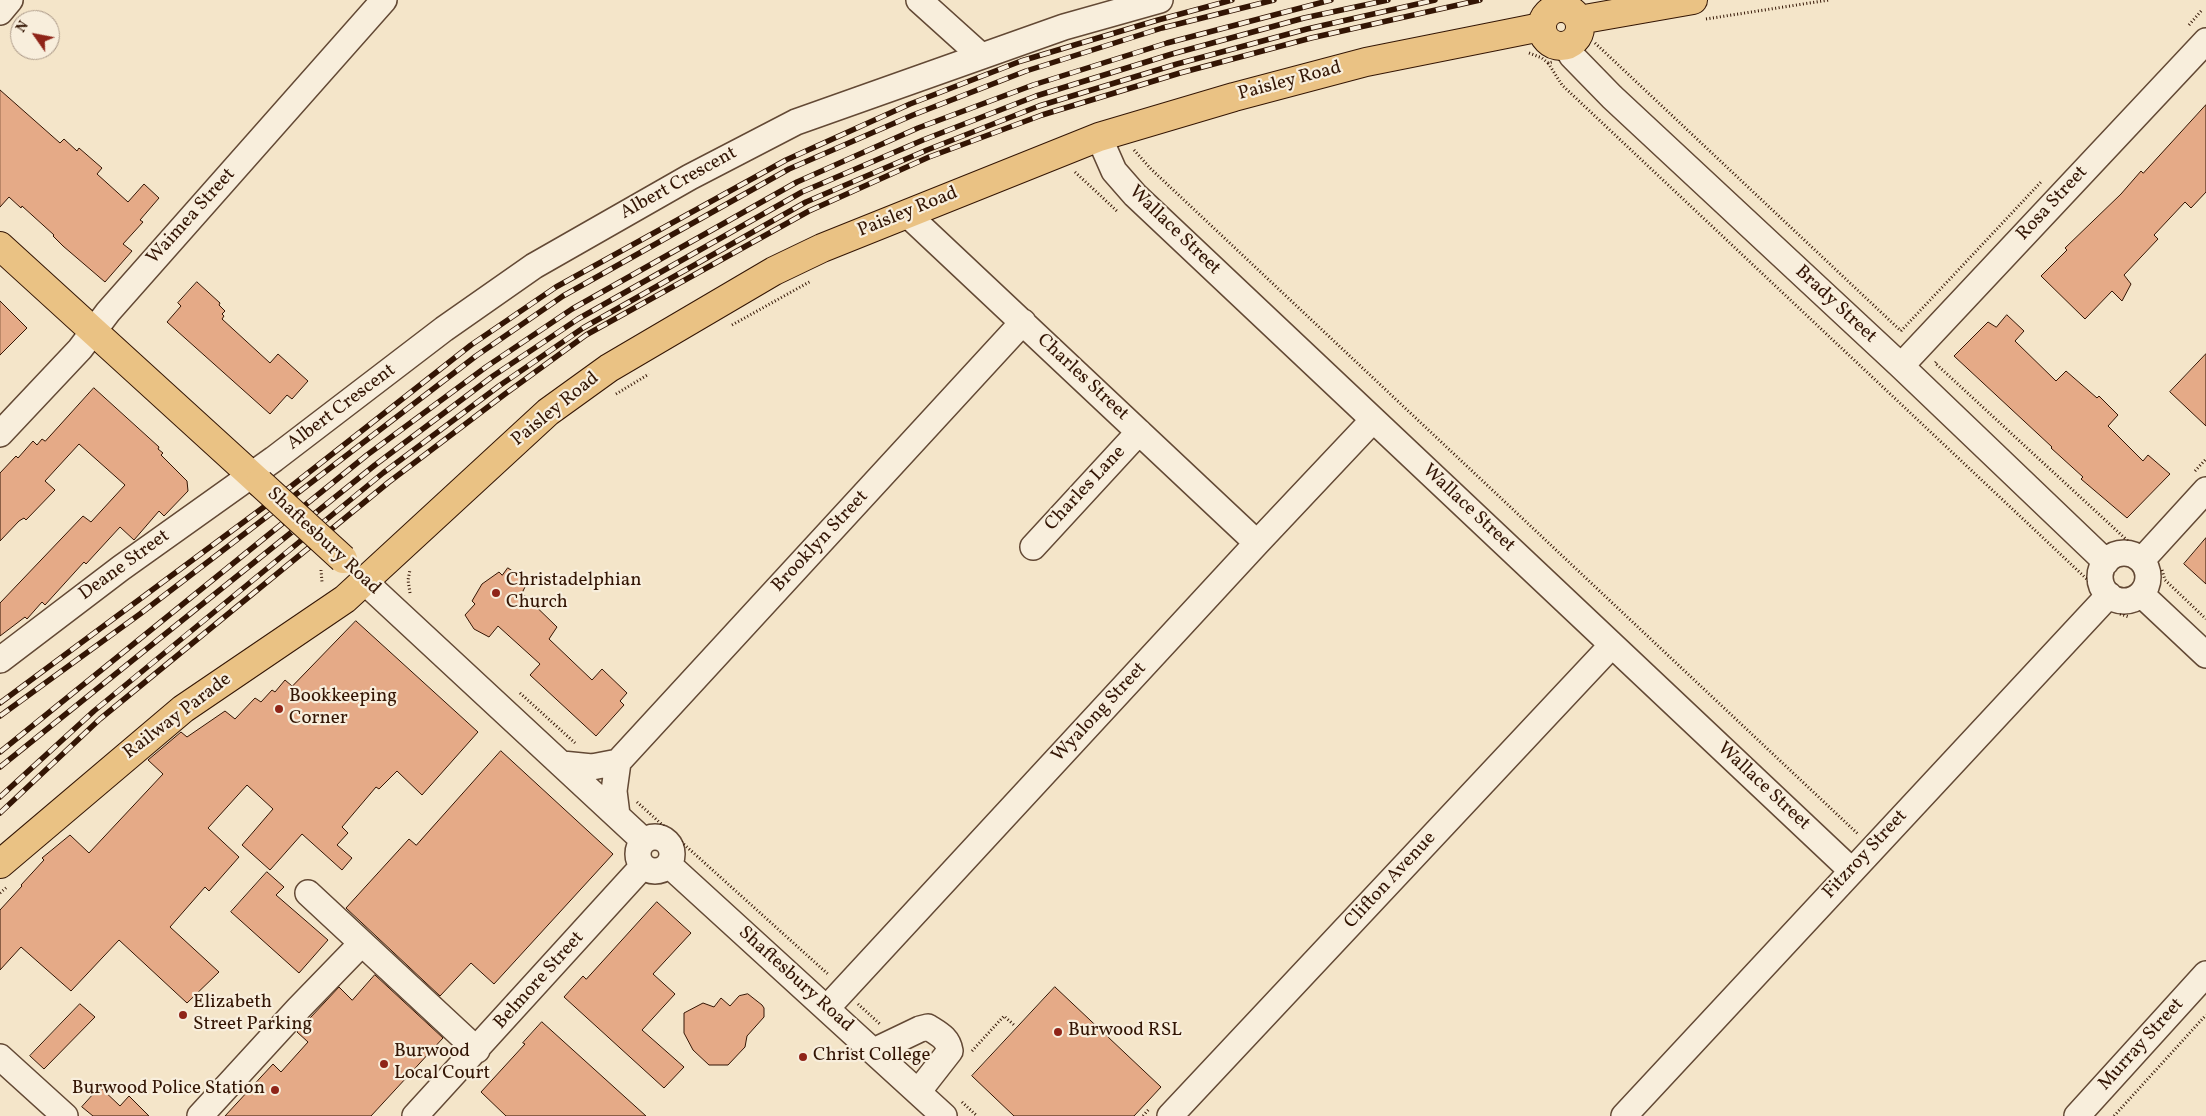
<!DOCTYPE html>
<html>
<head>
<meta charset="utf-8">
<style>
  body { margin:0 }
  #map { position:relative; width:2206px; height:1116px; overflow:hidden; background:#f4e5c9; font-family:Vollkorn,serif }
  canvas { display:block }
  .north { position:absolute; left:10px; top:10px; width:50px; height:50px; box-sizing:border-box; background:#f8eedc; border:1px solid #a99786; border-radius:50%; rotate:303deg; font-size:14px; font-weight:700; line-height:20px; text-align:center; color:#331504 }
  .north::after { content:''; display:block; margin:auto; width:18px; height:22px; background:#8f2418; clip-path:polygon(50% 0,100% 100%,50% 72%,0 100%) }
</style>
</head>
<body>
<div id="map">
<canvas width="2206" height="1116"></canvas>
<div class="north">N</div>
</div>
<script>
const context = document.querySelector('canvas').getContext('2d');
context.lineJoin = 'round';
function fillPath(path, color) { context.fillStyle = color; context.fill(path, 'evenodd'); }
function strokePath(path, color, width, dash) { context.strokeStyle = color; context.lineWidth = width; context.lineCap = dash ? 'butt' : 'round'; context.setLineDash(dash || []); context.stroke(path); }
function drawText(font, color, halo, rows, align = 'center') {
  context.font = font + ' Vollkorn,serif'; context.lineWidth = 4.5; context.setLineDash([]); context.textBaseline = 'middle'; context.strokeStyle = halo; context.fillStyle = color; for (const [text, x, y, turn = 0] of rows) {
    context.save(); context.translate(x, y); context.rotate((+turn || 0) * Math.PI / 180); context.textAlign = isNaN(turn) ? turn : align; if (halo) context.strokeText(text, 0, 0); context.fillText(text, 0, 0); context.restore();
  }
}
const building = new Path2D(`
  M 0,90 L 60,143 L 64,139 L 77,151 L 79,148 L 102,168 L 97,174 L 128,202 L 144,184 L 159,198 L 140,220 L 143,222 L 123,244 L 132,251 L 105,282 L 63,246 L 53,236 L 54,235 L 22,206 L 21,208 L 9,197 L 0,207 Z
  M 2206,105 L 2206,192 L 2191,208 L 2185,202 L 2154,235 L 2158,239 L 2124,275 L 2131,284 L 2122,301 L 2112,291 L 2085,319 L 2041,276 L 2067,250 L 2065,248 L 2121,194 L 2141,171 L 2143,173 Z
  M 197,282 L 220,303 L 219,305 L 225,311 L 222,314 L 224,316 L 222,319 L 270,363 L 278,354 L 308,381 L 292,399 L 287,395 L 270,414 L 167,322 L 181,306 L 178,303 Z
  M 0,301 L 27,328 L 0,355 Z
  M 2007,315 L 2024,331 L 2015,341 L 2056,381 L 2066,371 L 2097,398 L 2099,396 L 2118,415 L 2108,426 L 2143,461 L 2148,455 L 2170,474 L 2127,518 L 2081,479 L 2083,477 L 2051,448 L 2052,447 L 1954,356 L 1988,322 L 1996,327 Z
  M 2206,354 L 2206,426 L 2170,392 Z
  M 94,388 L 159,447 L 158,449 L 163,453 L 161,455 L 187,481 L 188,491 L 164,516 L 159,511 L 134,540 L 120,527 L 86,564 L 84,562 L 45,605 L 42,602 L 27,619 L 25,617 L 0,636 L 0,603 L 83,516 L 91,522 L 125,485 L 79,444 L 45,481 L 55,490 L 26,520 L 24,518 L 19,521 L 0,541 L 0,473 L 16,456 L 18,458 L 33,441 L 37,445 L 42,439 L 45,441 Z
  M 2206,538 L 2206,584 L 2184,564 Z
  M 508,568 L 520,576 L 526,585 L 522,593 L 557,627 L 549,639 L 592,680 L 602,669 L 627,693 L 620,701 L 624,705 L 596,736 L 530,675 L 540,664 L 498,626 L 489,637 L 474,629 L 465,615 L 475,604 L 472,601 L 482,584 L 499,572 L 502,575 Z
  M 356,621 L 478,732 L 422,795 L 397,771 L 379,789 L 376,787 L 342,827 L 348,833 L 337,845 L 352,858 L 342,870 L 302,834 L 270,870 L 242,845 L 273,809 L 247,785 L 208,828 L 239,857 L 209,891 L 205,887 L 170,927 L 219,972 L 187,1003 L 119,940 L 71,991 L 21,947 L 0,970 L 0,910 L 22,886 L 21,885 L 44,860 L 42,858 L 70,835 L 89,853 L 163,774 L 148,760 L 181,732 L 187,737 L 225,711 L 235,719 L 255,698 L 261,702 L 272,690 L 275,692 L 285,680 L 292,686 Z
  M 501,751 L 613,854 L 494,984 L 471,963 L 440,996 L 346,908 L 409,839 L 416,845 Z
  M 267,872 L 284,887 L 276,895 L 328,940 L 299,973 L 231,912 Z
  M 657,902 L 691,933 L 653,974 L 675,994 L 642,1030 L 684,1067 L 664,1088 L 564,997 L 583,976 L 586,979 Z
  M 375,975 L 443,1038 L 371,1116 L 225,1116 L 273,1064 L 281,1072 L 308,1042 L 297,1032 L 339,987 L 352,1000 Z
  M 1055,987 L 1161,1087 L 1134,1116 L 1014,1116 L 972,1076 Z
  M 748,994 L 762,1005 L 764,1008 L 764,1017 L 747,1036 L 745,1047 L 728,1065 L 709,1065 L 693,1050 L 684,1033 L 684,1013 L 703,1003 L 714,1007 L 721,998 L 730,1006 L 739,996 Z
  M 80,1004 L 95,1017 L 44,1069 L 30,1056 Z
  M 542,1022 L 646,1116 L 506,1116 L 481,1092 L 525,1044 L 523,1043 Z
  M 100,1087 L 120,1106 L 129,1096 L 149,1116 L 93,1116 L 82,1107 Z`);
fillPath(building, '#e5aa87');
strokePath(building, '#331504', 1);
const minor = new Path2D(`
  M 919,0 L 980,55
  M 0,12 L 10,0
  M 1566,46 L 1572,56 L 1612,97 L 1901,366 L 2106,562
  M 1099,137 L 1114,171 L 1135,195 L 1852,871
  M 907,214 L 1257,543
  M 1901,366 L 2206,41
  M 0,434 L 80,349 L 108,312 L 384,0
  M 1033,547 L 1139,432
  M2100 577a24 24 0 1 1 48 0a24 24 0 1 1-48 0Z
  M 2142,560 L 2206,490
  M 365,582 L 644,841
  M 2141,594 L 2206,655
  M 0,660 L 121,568 L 274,459 L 444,329 L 534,266 L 690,177 L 796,122 L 1064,27 L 1160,0
  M 562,764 L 592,767 L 618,762
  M 617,815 L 614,791 L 618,762 L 1023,322
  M638 854a17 17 0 1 1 34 0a17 17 0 1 1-34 0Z
  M 669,865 L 944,1116
  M 308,893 L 477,1050
  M 827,1008 L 1257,543 L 1373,420
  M 874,1051 L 920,1029 L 928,1027 C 939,1034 948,1038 950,1051 L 918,1092
  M 0,1057 L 65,1116
  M 200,1116 L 298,1009 L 362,943
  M 415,1116 L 642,867
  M 1170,1116 L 1612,645
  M 1624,1116 L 2109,595
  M 2077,1116 L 2206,974`);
const major = new Path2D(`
  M1542 27a19 19 0 1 1 38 0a19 19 0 1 1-38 0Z
  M 1579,20 L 1693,0
  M 0,246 L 260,483
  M 0,864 L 183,709 L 345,599 L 548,412 L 609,368 L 774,271 L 822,248 L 1099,137 L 1234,97 L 1366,62 L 1541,27`);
strokePath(minor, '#634935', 28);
strokePath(major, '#331504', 30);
strokePath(new Path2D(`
  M 1706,19 L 1829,0
  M 2189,25 L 2202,10
  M 1595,43 L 1901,331
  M 1529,53 L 1542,58 L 1548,63 L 1552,62
  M 1548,63 L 1562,85 L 2091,583
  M 1134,150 L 1151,169 L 1858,834
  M 1075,172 L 1118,212
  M 732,325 L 811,281
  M 1901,331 L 2041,182
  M 1936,362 L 1935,363 L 2129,542
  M 616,394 L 649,374
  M 2195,471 L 2206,459
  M 321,570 L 322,582
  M 2162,570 L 2165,580 L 2206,619
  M 410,593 L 408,580 L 410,570
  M 2120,614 L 2129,617
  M 520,693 L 575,743
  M 637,802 L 829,975
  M 0,893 L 7,887
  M 858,1004 L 881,1025
  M 972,1051 L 1004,1016 L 1014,1025
  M 962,1102 L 977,1116
  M 1143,1116 L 1149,1109
  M 2114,1116 L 2206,1015`), '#331504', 3, [1, 2.5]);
strokePath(minor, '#f8eedc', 25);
strokePath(major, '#eac284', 28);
const rail = new Path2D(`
  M 0,703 L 280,495 L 471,345 L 556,287 L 786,160 L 910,104 L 1021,61 L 1158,20 L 1232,0
  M 0,716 L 140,614 L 476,356 L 563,296 L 789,169 L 913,115 L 1026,71 L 1162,28 L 1274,0
  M 0,752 L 367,455 L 486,367 L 572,309 L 797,182 L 918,128 L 1033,85 L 1167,43 L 1331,0
  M 0,767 L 375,465 L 493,376 L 578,319 L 802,192 L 923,140 L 1036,96 L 1172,54 L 1304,18 L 1388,0
  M 0,797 L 94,711 L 383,473 L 499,386 L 583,328 L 806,202 L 927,150 L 1039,106 L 1177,64 L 1307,29 L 1435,0
  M 0,813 L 100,719 L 389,482 L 505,394 L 586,335 L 809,211 L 929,157 L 1042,115 L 1180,73 L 1311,38 L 1480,0`);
strokePath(rail, '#331504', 5.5);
strokePath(rail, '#f8eedc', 4, [11]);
const majorBridge = new Path2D(`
  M 260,483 L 343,559`);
strokePath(majorBridge, '#331504', 30, []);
strokePath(majorBridge, '#eac284', 28);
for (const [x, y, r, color] of [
  [496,593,5,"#8f2418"],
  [279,709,5,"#8f2418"],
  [183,1015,5,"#8f2418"],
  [1058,1032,5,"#8f2418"],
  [803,1057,5,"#8f2418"],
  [384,1064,5,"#8f2418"],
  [275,1090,5,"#8f2418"]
]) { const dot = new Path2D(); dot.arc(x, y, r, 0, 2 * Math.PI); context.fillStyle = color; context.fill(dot); strokePath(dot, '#f8eedc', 2); }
drawText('19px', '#331504', '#f8eedc', [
  ["Paisley Road",1290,82,-15],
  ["Albert Crescent",679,184,-29],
  ["Rosa Street",2053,204,-47],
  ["Paisley Road",908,213,-22],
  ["Waimea Street",192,217,-48],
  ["Wallace Street",1174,231,44],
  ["Brady Street",1835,305,43],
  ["Charles Street",1082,378,43],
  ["Albert Crescent",342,408,-37],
  ["Paisley Road",556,410,-39],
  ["Charles Lane",1086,489,-47],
  ["Wallace Street",1468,509,43],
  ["Shaftesbury Road",323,542,43],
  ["Brooklyn Street",821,542,-47],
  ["Deane Street",125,566,-36],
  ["Wyalong Street",1100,713,-47],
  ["Railway Parade",178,717,-37],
  ["Wallace Street",1763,787,43],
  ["Fitzroy Street",1866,855,-47],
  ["Clifton Avenue",1391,881,-47],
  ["Shaftesbury Road",795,980,42],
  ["Belmore Street",540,981,-48],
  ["Murray Street",2142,1045,-48]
]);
drawText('19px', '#331504', '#f8eedc', [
  ["Christadelphian",506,582],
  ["Church",506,604],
  ["Bookkeeping",289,698],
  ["Corner",289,720],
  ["Elizabeth",193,1004],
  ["Street Parking",193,1026],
  ["Burwood RSL",1068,1032],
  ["Burwood",394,1053],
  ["Local Court",394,1075],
  ["Christ College",813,1057],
  ["Burwood Police Station",265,1090,"right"]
], 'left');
</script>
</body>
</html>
